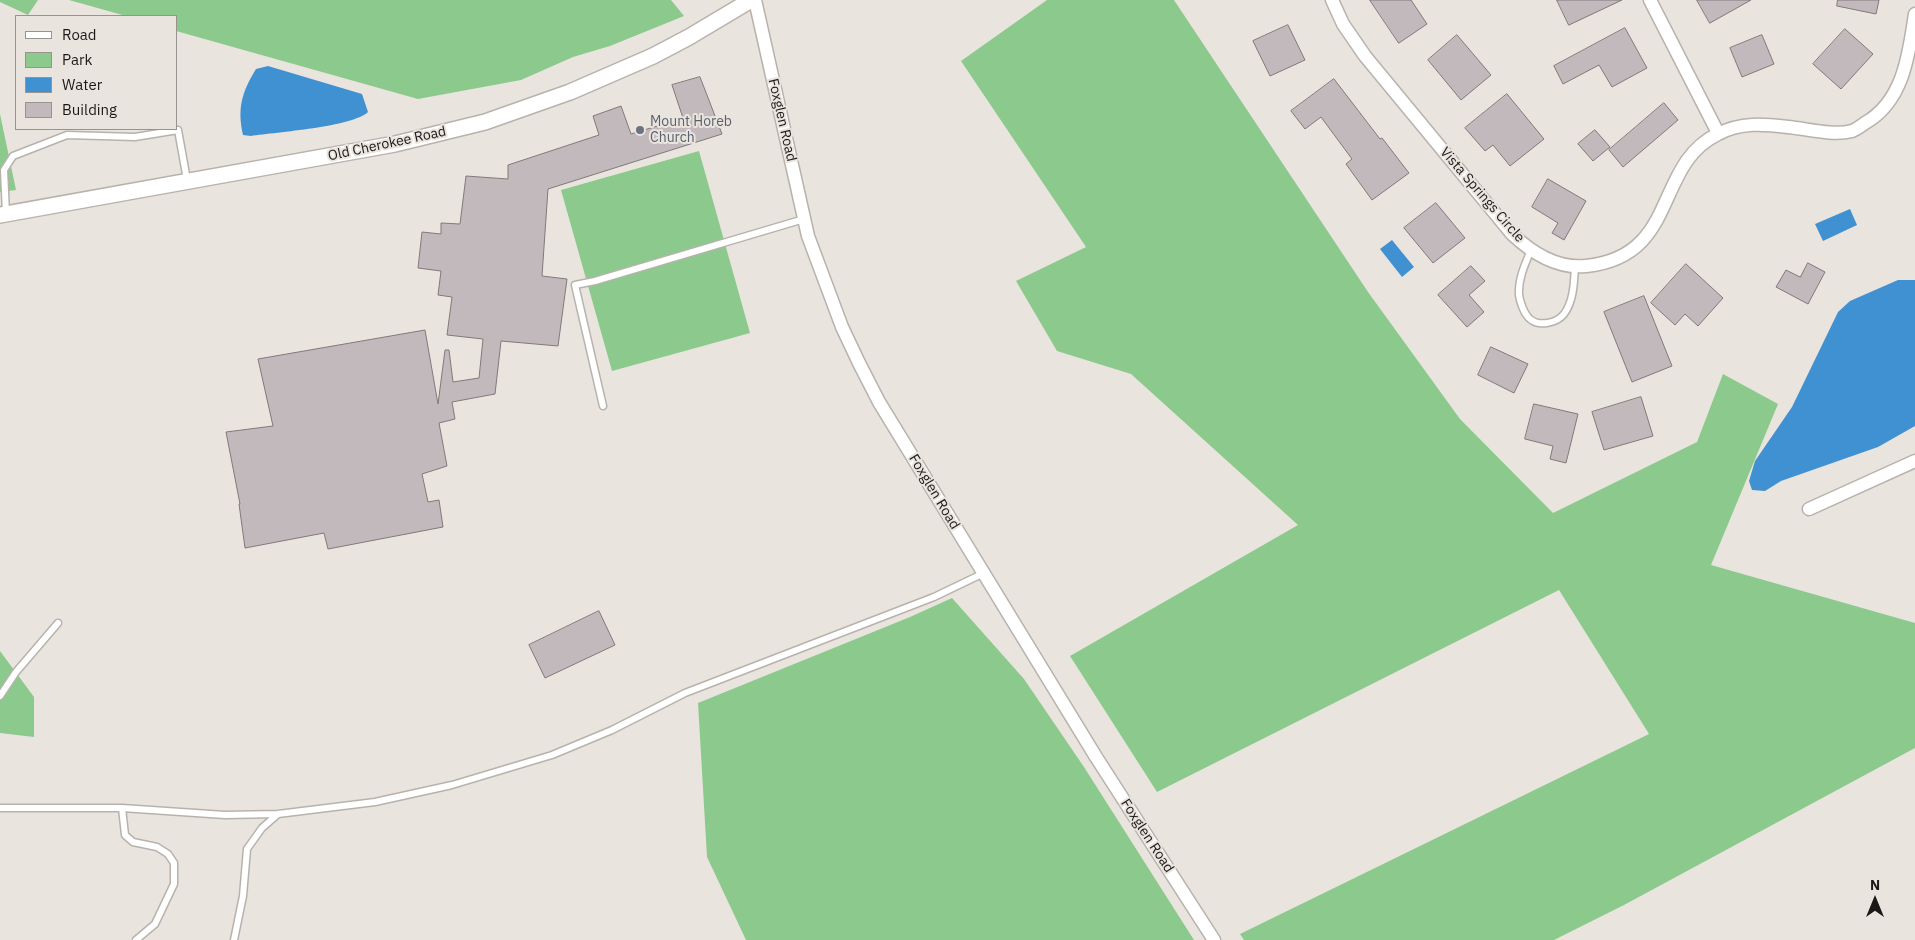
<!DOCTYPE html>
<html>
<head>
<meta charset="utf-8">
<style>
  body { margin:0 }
  #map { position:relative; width:1915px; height:940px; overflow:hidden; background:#eae4de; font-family:"IBM Plex Sans",sans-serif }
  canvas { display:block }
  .legend { position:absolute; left:15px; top:15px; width:162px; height:115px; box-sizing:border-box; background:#eae4de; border:1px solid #97938e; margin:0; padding:6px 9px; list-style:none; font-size:15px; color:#1b1917 }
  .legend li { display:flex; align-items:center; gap:10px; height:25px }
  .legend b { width:25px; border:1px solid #97938e }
  .north { position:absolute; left:1850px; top:875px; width:50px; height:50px; -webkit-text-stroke:4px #eae4de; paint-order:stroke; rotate:0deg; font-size:14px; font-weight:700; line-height:20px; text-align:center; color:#1b1917 }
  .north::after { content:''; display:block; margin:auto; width:18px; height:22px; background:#1b1917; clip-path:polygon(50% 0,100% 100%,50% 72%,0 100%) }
</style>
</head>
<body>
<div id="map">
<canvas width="1915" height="940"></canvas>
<ul class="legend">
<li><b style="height:6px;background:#fff"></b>Road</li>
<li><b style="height:14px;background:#8bca8c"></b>Park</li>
<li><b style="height:14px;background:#4091d2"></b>Water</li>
<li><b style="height:14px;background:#c1b9bc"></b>Building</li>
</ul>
<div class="north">N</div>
</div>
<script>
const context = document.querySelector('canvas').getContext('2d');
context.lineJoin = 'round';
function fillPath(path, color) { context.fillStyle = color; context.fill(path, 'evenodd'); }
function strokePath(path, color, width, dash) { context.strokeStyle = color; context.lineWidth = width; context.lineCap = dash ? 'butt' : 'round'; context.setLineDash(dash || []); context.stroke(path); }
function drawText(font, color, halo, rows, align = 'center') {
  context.font = font + ' "IBM Plex Sans",sans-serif'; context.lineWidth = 4; context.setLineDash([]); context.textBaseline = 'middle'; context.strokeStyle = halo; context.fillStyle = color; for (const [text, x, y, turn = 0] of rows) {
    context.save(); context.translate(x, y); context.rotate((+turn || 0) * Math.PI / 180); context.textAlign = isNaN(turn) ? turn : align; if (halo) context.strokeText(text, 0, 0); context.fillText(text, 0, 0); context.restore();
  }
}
fillPath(new Path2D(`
  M 0,0 L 38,0 L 28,15 L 0,2 Z
  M 69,0 L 671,0 L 684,16 L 610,46 L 573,57 L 521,80 L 418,99 L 176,31 L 176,16 L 126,16 Z
  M 1047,0 L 1174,0 L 1368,292 L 1460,419 L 1553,513 L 1697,442 L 1723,374 L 1778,404 L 1711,565 L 1915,623 L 1915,748 L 1624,905 L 1554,940 L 1244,940 L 1240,934 L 1649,734 L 1559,590 L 1157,792 L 1070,656 L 1298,525 L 1131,374 L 1057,351 L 1016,281 L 1086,247 L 961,61 Z
  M 0,114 L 16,190 L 0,192 Z
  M 699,151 L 750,333 L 612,371 L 561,190 Z
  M 952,598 L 1024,679 L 1084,767 L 1194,940 L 746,940 L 707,857 L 698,703 L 910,617 Z
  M 0,651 L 34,697 L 34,737 L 0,733 Z`), '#8bca8c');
fillPath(new Path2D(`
  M 268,66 L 362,94 L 368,112 C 352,127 277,132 251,136 L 243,135 C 237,108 242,92 256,69 Z
  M 1850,209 L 1857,225 L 1823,241 L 1815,224 Z
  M 1392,240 L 1414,267 L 1402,277 L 1380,249 Z
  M 1898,280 L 1915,280 L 1915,426 L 1878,447 L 1781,481 L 1765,491 L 1752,490 L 1749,481 L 1755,461 L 1792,407 L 1838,312 L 1850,301 Z`), '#4091d2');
const building = new Path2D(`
  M 1370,0 L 1411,0 L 1427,24 L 1399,43 Z
  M 1557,0 L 1622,0 L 1569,25 Z
  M 1697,0 L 1751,0 L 1710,23 Z
  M 1838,0 L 1879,0 L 1876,14 L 1837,6 Z
  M 1288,25 L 1305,60 L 1270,76 L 1253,41 Z
  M 1625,28 L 1647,68 L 1612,87 L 1599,65 L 1563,84 L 1554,66 Z
  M 1845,29 L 1873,54 L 1841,89 L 1813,64 Z
  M 1457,35 L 1491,75 L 1461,100 L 1428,60 Z
  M 1762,35 L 1774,64 L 1742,77 L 1730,48 Z
  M 700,77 L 722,134 L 548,189 L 542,276 L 567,279 L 558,346 L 501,341 L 495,394 L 452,402 L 455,419 L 439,423 L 447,466 L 422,474 L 428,502 L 439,500 L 443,527 L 328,549 L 324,533 L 245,548 L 239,504 L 240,504 L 226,432 L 273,426 L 258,359 L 425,330 L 438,404 L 445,350 L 449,350 L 453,382 L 479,378 L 483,339 L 447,335 L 452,297 L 438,295 L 441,271 L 418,268 L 422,232 L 441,234 L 441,223 L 460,224 L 466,176 L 508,179 L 508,165 L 599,135 L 593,116 L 621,106 L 631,134 L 683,118 L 672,85 Z
  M 1334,79 L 1380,139 L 1382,138 L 1409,173 L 1372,200 L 1346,164 L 1352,159 L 1321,117 L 1305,129 L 1291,111 Z
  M 1507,94 L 1544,139 L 1510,166 L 1493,145 L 1485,151 L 1465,128 Z
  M 1664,103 L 1678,120 L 1623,167 L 1609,150 Z
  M 1595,130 L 1610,147 L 1593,161 L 1578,144 Z
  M 1548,179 L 1586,201 L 1564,240 L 1552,233 L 1558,223 L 1532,207 Z
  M 1436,203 L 1465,238 L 1433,263 L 1404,228 Z
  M 1808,263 L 1825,272 L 1808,304 L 1776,287 L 1786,270 L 1800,277 Z
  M 1686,264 L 1723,298 L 1698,326 L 1685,314 L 1675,325 L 1651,303 Z
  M 1471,266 L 1485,281 L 1469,295 L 1484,312 L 1467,327 L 1438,295 Z
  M 1644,296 L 1672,366 L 1632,382 L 1604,312 Z
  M 1491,347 L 1528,364 L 1514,393 L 1478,375 Z
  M 1641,397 L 1653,436 L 1604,450 L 1592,412 Z
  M 1534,404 L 1578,414 L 1566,463 L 1550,459 L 1553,446 L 1525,439 Z
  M 599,611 L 615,645 L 545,678 L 529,645 Z`);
fillPath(building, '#c1b9bc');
strokePath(building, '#80797b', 1);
const service = new Path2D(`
  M 6,214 L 4,170 L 13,156 L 67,135 L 135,137 L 178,130 L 187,180
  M 1531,250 C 1525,264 1518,279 1519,295 C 1520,302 1524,314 1530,319 C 1539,327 1557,323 1564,314 C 1574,301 1574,281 1575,266
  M 603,406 L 575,285 L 595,281 L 804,219
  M 0,696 L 16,672 L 58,623
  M 0,808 L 122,808 L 225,815 L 278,814 L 375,802 L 452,785 L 552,755 L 612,730 L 685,693 L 934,597 L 984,573
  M 122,808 L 125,835 L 133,842 L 157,847 L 168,854 L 174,863 L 174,884 L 155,924 L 136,940
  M 234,940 L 243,896 L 247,849 L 262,828 L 278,814`);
const minor = new Path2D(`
  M 755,0 L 808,236 L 842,327 L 859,363 L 879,402 L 1096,757 L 1214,940
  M 1332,0 L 1343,24 L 1365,56 L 1512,234 C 1532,253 1557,269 1586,266 C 1680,256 1653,165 1718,134 C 1741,122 1763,124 1788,127 C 1808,129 1833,136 1852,131 C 1857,129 1861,126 1865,123 C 1904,101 1909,53 1915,14
  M 1650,0 L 1718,133
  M 1809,509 L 1915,461`);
const tertiary = new Path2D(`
  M 0,215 L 395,144 L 485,122 L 570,92 L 653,56 L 689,37 L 751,0`);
strokePath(service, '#b8b2ad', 9);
strokePath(minor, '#b8b2ad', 15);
strokePath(tertiary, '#b8b2ad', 18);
strokePath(service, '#fff', 6);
strokePath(minor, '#fff', 12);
strokePath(tertiary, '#fff', 15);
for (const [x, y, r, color] of [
  [640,130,5,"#6b7280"]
]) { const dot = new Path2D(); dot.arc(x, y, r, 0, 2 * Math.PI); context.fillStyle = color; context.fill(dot); strokePath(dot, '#eae4de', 2); }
drawText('14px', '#1b1917', '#eae4de', [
  ["Foxglen Road",782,120,77],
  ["Old Cherokee Road",387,144,-12],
  ["Vista Springs Circle",1482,195,49],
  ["Foxglen Road",934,492,59],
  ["Foxglen Road",1147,836,57]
]);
drawText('14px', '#5b616d', '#eae4de', [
  ["Mount Horeb",650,122],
  ["Church",650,138]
], 'left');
</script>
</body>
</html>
